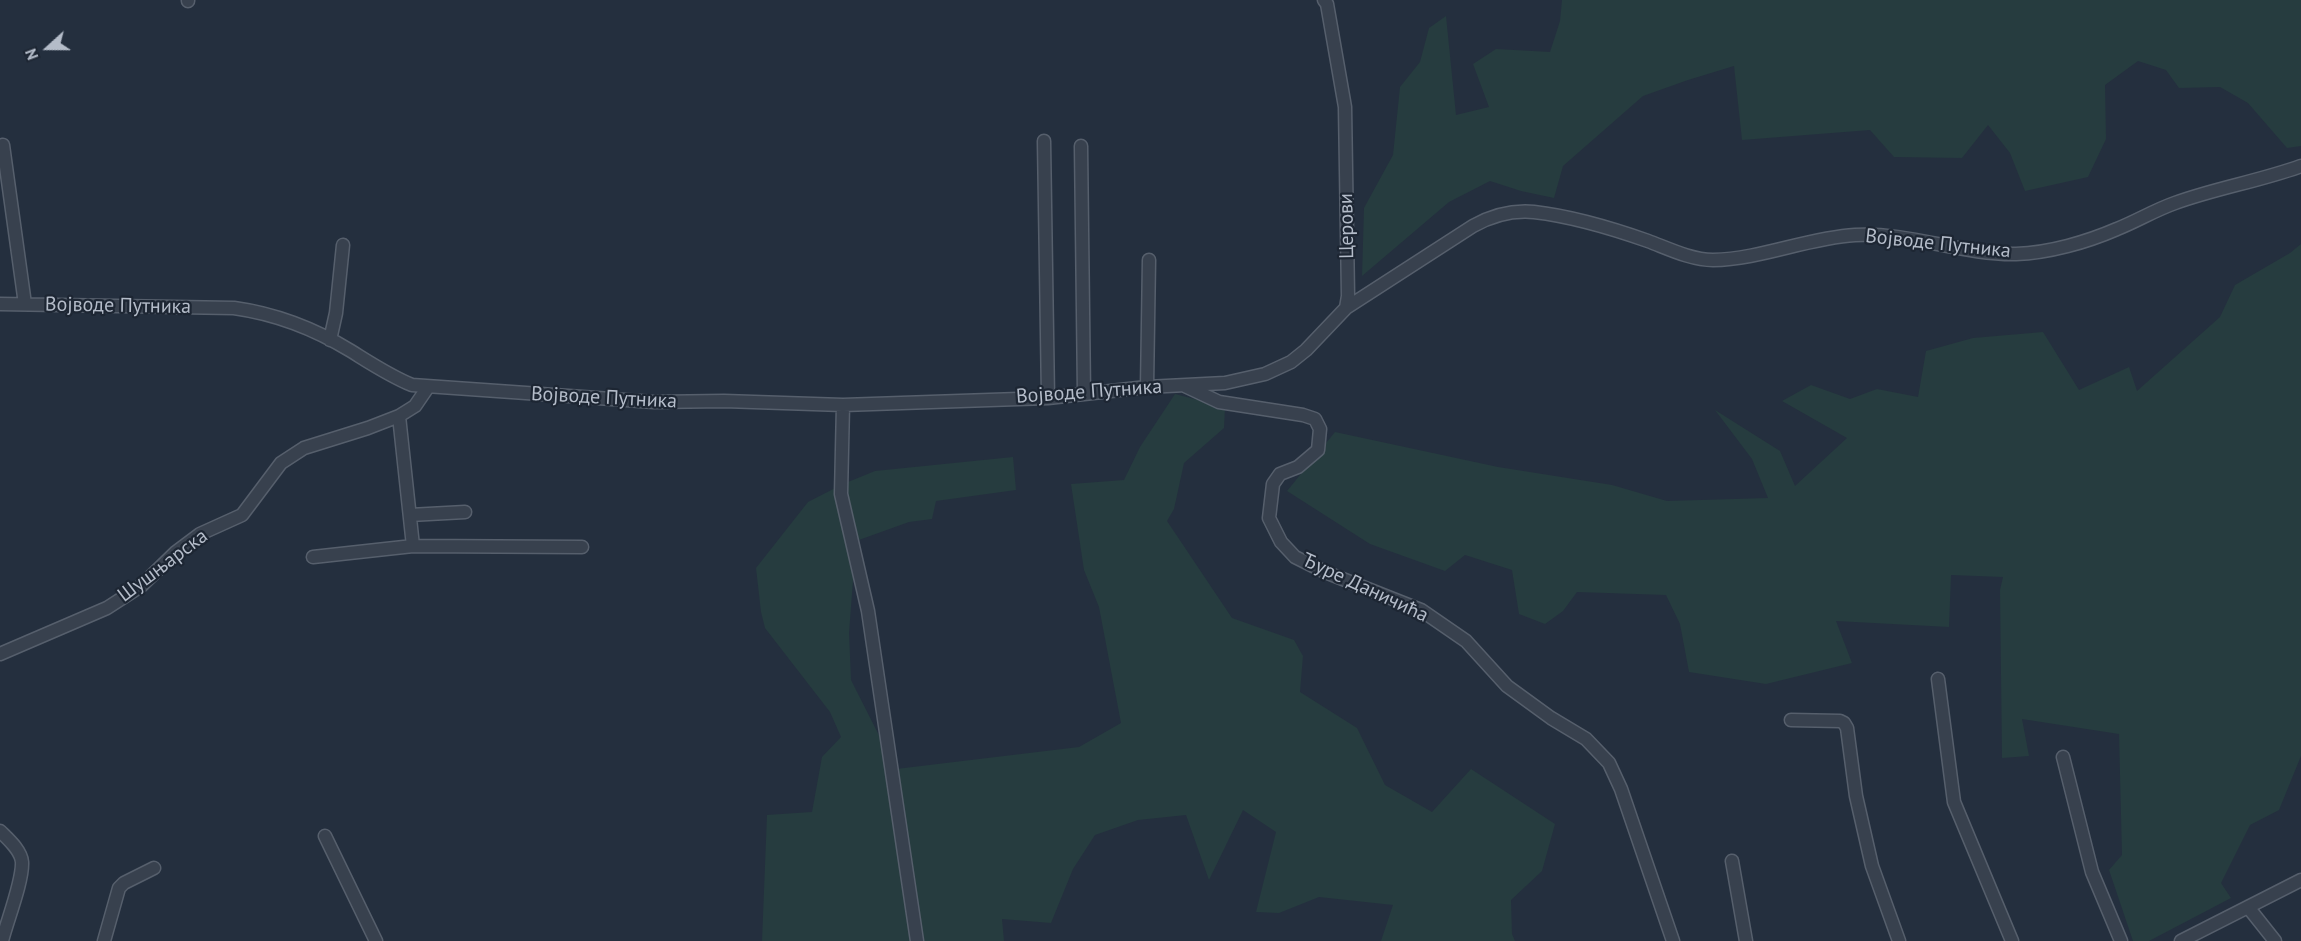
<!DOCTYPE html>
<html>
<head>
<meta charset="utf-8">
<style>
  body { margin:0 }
  #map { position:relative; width:2301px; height:941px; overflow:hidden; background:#242f3e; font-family:"PT Sans",sans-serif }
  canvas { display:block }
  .north { position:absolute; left:18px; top:18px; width:60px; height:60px; -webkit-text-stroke:4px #1d2633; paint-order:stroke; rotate:249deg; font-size:16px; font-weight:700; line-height:24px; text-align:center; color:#b4bcc9 }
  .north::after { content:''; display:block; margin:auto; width:21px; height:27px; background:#b4bcc9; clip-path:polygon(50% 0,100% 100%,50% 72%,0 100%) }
</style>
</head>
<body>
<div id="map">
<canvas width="2301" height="941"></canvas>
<div class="north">N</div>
</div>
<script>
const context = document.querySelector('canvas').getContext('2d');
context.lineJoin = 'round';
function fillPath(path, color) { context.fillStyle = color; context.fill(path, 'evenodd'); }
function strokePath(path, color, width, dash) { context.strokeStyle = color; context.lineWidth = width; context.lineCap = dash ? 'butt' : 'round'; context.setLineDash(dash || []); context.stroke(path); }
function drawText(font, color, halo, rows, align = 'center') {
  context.font = font + ' "PT Sans",sans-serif'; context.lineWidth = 4.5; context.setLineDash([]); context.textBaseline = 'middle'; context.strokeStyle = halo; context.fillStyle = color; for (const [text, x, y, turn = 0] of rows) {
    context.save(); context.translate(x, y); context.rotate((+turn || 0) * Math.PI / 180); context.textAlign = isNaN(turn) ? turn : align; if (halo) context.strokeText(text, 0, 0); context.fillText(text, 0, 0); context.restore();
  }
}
fillPath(new Path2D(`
  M 1562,0 L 2301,0 L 2301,146 L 2287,148 L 2248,103 L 2220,87 L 2179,88 L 2166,70 L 2138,61 L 2105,85 L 2106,139 L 2088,177 L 2025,191 L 2010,153 L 1988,125 L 1962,158 L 1894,157 L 1870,130 L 1742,140 L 1734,66 L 1688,80 L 1643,96 L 1563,166 L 1554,198 L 1521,191 L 1490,181 L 1449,202 L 1362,276 L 1364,208 L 1393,155 L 1400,87 L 1420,62 L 1429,28 L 1446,16 L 1456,115 L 1489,107 L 1473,64 L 1496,49 L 1550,52 L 1560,21 Z
  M 2301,244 L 2301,756 L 2279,810 L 2250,825 L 2221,883 L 2231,898 L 2149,941 L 2133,941 L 2109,870 L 2122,855 L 2119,734 L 2022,719 L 2029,756 L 2002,758 L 2000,590 L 2003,577 L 1951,575 L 1949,627 L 1836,621 L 1852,663 L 1766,684 L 1689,672 L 1680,624 L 1666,595 L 1577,592 L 1563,611 L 1545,624 L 1519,614 L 1512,570 L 1465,555 L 1445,571 L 1370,544 L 1287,491 L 1335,432 L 1498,467 L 1612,485 L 1667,501 L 1768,498 L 1752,459 L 1715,410 L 1780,451 L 1795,486 L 1847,438 L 1782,401 L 1811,385 L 1850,399 L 1877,389 L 1918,397 L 1926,351 L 1973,338 L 2043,332 L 2079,390 L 2129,367 L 2137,391 L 2220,317 L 2235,285 L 2290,253 Z
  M 1175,394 L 1225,407 L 1224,428 L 1184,463 L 1174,509 L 1167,521 L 1232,618 L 1294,640 L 1303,656 L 1300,692 L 1357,728 L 1385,785 L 1432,812 L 1471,769 L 1555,824 L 1542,871 L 1511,900 L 1512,934 L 1515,941 L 1381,941 L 1393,905 L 1319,897 L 1279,913 L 1256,912 L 1276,832 L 1243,810 L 1209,880 L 1186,815 L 1138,820 L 1095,835 L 1073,869 L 1051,923 L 1002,919 L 1004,941 L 762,941 L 767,815 L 812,812 L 822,757 L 841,737 L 830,712 L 765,628 L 761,612 L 756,568 L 808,502 L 843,484 L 875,471 L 1013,457 L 1016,490 L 936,501 L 932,519 L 909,522 L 856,541 L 849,633 L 851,680 L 896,769 L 1079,747 L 1121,723 L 1099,607 L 1084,570 L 1071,484 L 1124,480 L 1140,447 Z`), '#263c3f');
const minor = new Path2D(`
  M 188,0 L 188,1
  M 1044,141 L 1048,398
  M 3,145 L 25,304
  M 1081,146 L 1084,394
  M 0,304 L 234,308 C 277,314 315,329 351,351 C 372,364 390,376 412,385 L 654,402 L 724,401 L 843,405 L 1048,398 L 1147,387 L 1225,383 L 1265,374 L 1291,362 L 1306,350 L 1346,308 L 1348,296 L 1345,107 L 1327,4 L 1324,0
  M 1346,308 L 1473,226 C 1491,216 1513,210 1534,212 C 1569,216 1614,229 1648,241 C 1667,248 1691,260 1713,260 C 1761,259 1807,238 1855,235 C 1910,232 1962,255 2016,254 C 2049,253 2087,242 2117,229 C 2137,221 2155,210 2175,203 C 2216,188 2260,181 2301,166
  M 330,340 L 336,313 L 343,245
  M 1185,386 L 1219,402 L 1303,415 L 1315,419 L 1320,429 L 1318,450 L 1298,467 L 1280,474 L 1273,484 L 1269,518 L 1281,542 L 1295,557 L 1325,572 L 1421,610 L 1466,641 L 1507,686 L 1551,718 L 1586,739 L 1609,763 L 1621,789 L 1673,941
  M 1147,387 L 1149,260
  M 843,405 L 841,494 L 868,611 L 917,941
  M 410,515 L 465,512
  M 413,546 L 582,547
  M 313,557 L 413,546 L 399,416
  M 0,654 L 107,608 L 141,586 L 176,552 L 200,534 L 242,515 L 281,463 L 304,448 L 368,428 L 399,416 L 415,406 L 428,387
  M 1938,679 L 1954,802 L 2012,941
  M 1791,720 L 1840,721 L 1844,723 L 1847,728 L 1856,796 L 1872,866 L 1899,941
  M 2063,757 L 2092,872 L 2121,941
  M 0,831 C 8,839 21,850 22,862 C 23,881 7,921 2,941
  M 325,836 L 376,941
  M 1732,861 L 1746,941
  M 2248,907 L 2275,941
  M 104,941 L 119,888 L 124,883 L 154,868
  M 2181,941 L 2301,880`);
strokePath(minor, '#565f6c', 15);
strokePath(minor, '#38414e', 12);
drawText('20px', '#b4bcc9', '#1d2633', [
  ["Церови",1347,226,-91],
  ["Војводе Путника",1938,244,6],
  ["Војводе Путника",118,306,1],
  ["Војводе Путника",1089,392,-4],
  ["Војводе Путника",604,398,3],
  ["Шушњарска",163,566,-37],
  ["Ђуре Даничића",1365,588,25]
]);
</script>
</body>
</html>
